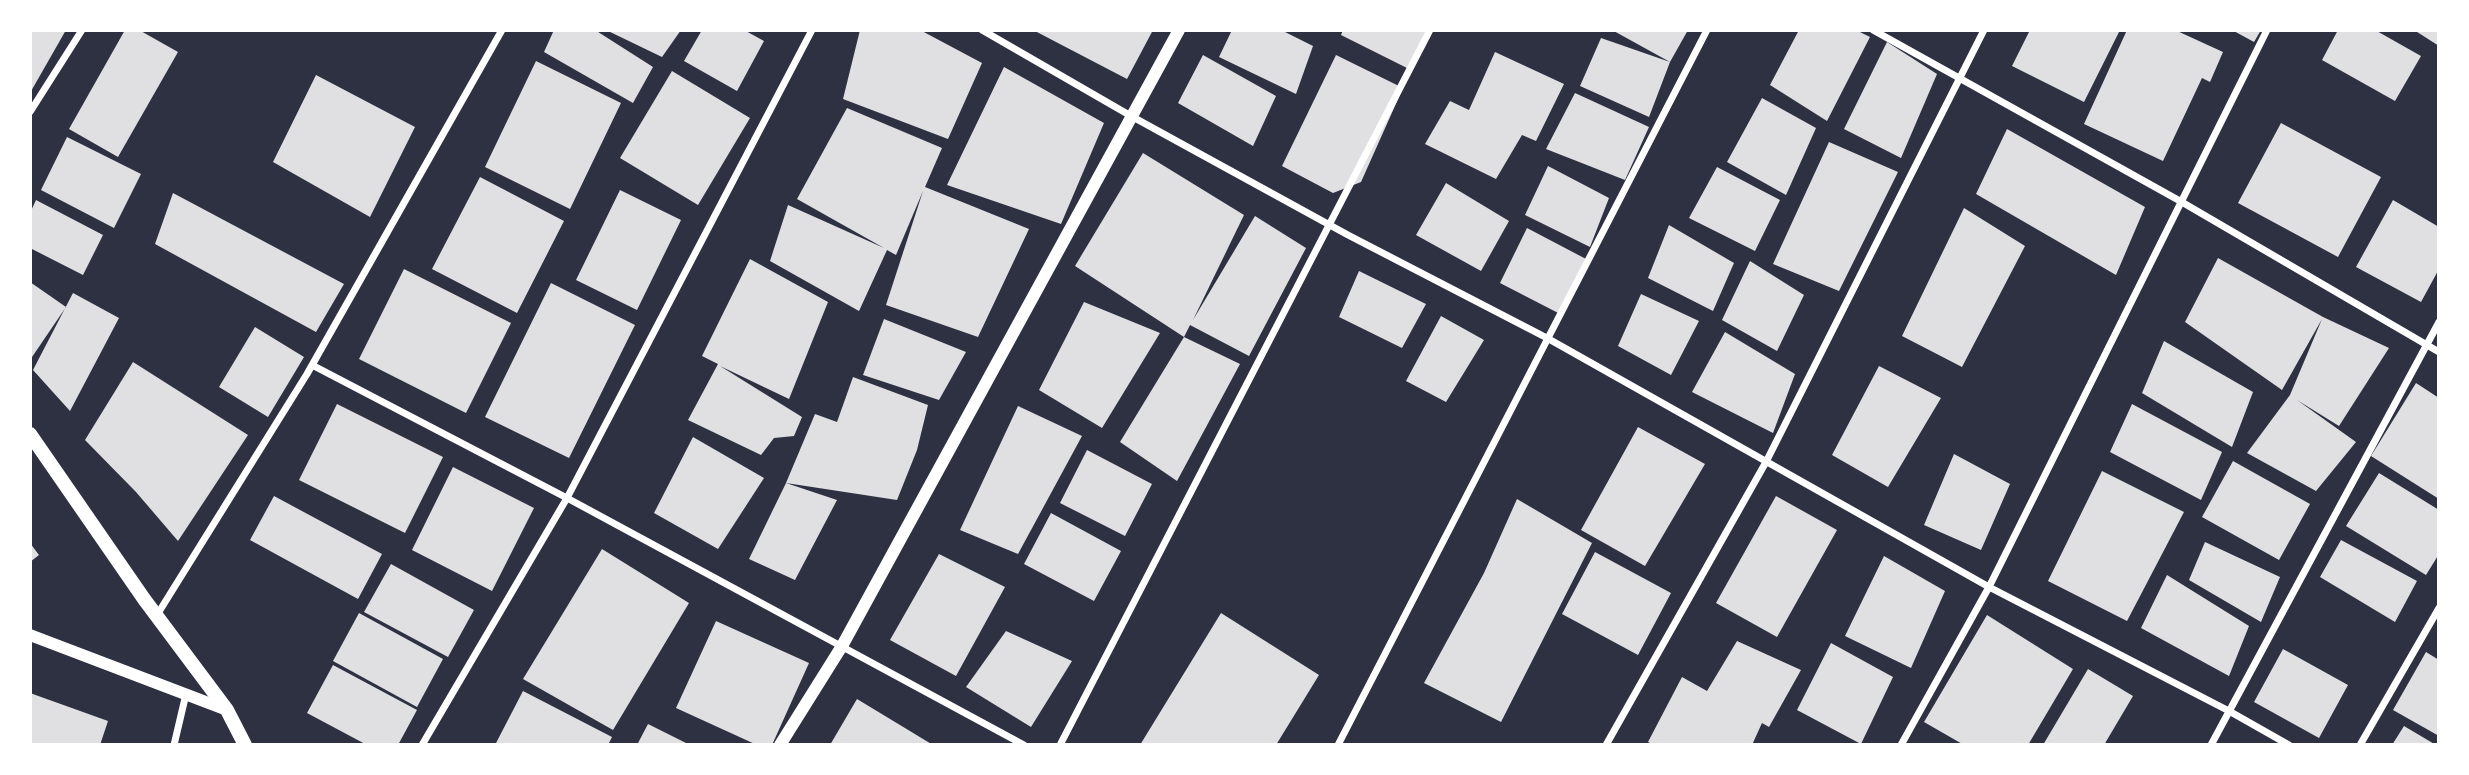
<!DOCTYPE html>
<html>
<head>
<meta charset="utf-8">
<style>
  body { margin:0 }
  #map { position:relative; width:2469px; height:775px; overflow:hidden; background:#2d3142; font-family:"Asap Condensed",sans-serif }
  canvas { display:block }
  .frame { position:absolute; inset:0; border:32px solid #fff; pointer-events:none }
</style>
</head>
<body>
<div id="map">
<canvas width="2469" height="775"></canvas>
<div class="frame"></div>
</div>
<script>
const context = document.querySelector('canvas').getContext('2d');
context.lineJoin = 'round';
function fillPath(path, color) { context.fillStyle = color; context.fill(path, 'evenodd'); }
function strokePath(path, color, width, dash) { context.strokeStyle = color; context.lineWidth = width; context.lineCap = dash ? 'butt' : 'round'; context.setLineDash(dash || []); context.stroke(path); }
fillPath(new Path2D(`
  M 30,30 L 66,30 L 30,93 Z
  M 125,30 L 139,30 L 178,52 L 118,157 L 69,129 Z
  M 554,30 L 595,30 L 653,67 L 633,103 L 544,52 Z
  M 606,30 L 681,30 L 662,57 Z
  M 702,30 L 744,30 L 764,41 L 737,91 L 684,61 Z
  M 860,30 L 920,30 L 982,63 L 948,139 L 843,99 Z
  M 1033,30 L 1153,30 L 1127,79 Z
  M 1232,30 L 1281,30 L 1313,46 L 1296,94 L 1219,57 Z
  M 1343,30 L 1429,30 L 1409,69 L 1341,35 Z
  M 1612,30 L 1688,30 L 1670,62 Z
  M 1799,30 L 1856,30 L 1870,37 L 1827,121 L 1770,85 Z
  M 2030,30 L 2120,30 L 2084,102 L 2012,66 Z
  M 2127,30 L 2175,30 L 2223,52 L 2210,82 L 2202,78 L 2163,161 L 2084,124 Z
  M 2232,30 L 2261,30 L 2254,42 Z
  M 2338,30 L 2375,30 L 2421,56 L 2395,101 L 2322,60 Z
  M 2414,30 L 2439,30 L 2439,46 Z
  M 1601,38 L 1670,62 L 1649,117 L 1580,86 Z
  M 1887,42 L 1937,74 L 1901,158 L 1844,129 Z
  M 1495,52 L 1564,84 L 1536,141 L 1522,135 L 1496,179 L 1425,144 L 1450,101 L 1469,110 Z
  M 1203,55 L 1276,96 L 1253,146 L 1178,103 Z
  M 1336,55 L 1403,88 L 1361,182 L 1333,193 L 1282,166 Z
  M 536,61 L 621,103 L 570,209 L 485,167 Z
  M 1004,67 L 1104,123 L 1061,224 L 947,185 Z
  M 672,71 L 750,118 L 698,205 L 620,158 Z
  M 316,75 L 415,127 L 370,217 L 273,162 Z
  M 1575,93 L 1649,127 L 1625,180 L 1546,149 Z
  M 1762,98 L 1816,128 L 1786,195 L 1727,162 Z
  M 847,108 L 942,148 L 925,187 L 1029,229 L 978,337 L 886,305 L 923,191 L 896,255 L 887,250 L 859,311 L 770,261 L 788,205 L 884,248 L 797,199 Z
  M 2281,123 L 2381,177 L 2338,257 L 2238,203 Z
  M 2007,129 L 2145,207 L 2116,275 L 1976,194 Z
  M 67,137 L 141,174 L 114,228 L 41,190 Z
  M 1829,142 L 1898,172 L 1839,291 L 1773,264 Z
  M 1143,153 L 1244,215 L 1193,320 L 1255,216 L 1306,248 L 1249,356 L 1190,325 L 1184,337 L 1075,266 Z
  M 1548,166 L 1609,198 L 1590,247 L 1525,215 Z
  M 1717,167 L 1780,200 L 1755,251 L 1689,218 Z
  M 480,177 L 564,221 L 517,313 L 432,269 Z
  M 1446,183 L 1509,221 L 1481,271 L 1416,235 Z
  M 620,190 L 681,220 L 637,310 L 576,280 Z
  M 173,193 L 344,284 L 316,332 L 155,244 Z
  M 36,200 L 103,235 L 83,275 L 30,248 L 30,213 Z
  M 2393,200 L 2439,227 L 2439,269 L 2421,302 L 2356,267 Z
  M 1964,208 L 2025,246 L 1962,367 L 1902,336 Z
  M 1669,225 L 1734,263 L 1713,311 L 1648,278 Z
  M 1527,228 L 1586,259 L 1562,315 L 1500,283 Z
  M 2218,258 L 2323,317 L 2389,348 L 2339,426 L 2297,400 L 2356,442 L 2316,491 L 2247,453 L 2290,395 L 2322,319 L 2282,390 L 2185,322 Z
  M 750,259 L 828,302 L 789,399 L 720,366 L 802,417 L 794,436 L 774,438 L 761,455 L 688,420 L 718,364 L 702,356 Z
  M 1750,261 L 1804,295 L 1777,351 L 1722,320 Z
  M 404,269 L 511,323 L 466,413 L 359,359 Z
  M 1359,271 L 1426,304 L 1402,348 L 1339,317 Z
  M 30,282 L 66,307 L 30,360 Z
  M 551,283 L 635,325 L 569,458 L 485,417 Z
  M 73,293 L 119,318 L 70,411 L 33,370 Z
  M 1641,294 L 1699,321 L 1671,375 L 1618,346 Z
  M 1084,302 L 1160,333 L 1102,428 L 1039,390 Z
  M 1441,316 L 1484,340 L 1446,402 L 1406,381 Z
  M 884,319 L 966,352 L 939,400 L 863,375 Z
  M 255,327 L 304,357 L 268,417 L 219,387 Z
  M 1725,332 L 1795,374 L 1773,433 L 1692,392 Z
  M 1184,337 L 1240,364 L 1177,481 L 1120,442 Z
  M 2164,341 L 2253,392 L 2232,447 L 2142,393 Z
  M 133,362 L 248,435 L 178,541 L 136,492 L 85,440 Z
  M 1879,366 L 1941,398 L 1888,487 L 1832,455 Z
  M 853,377 L 928,405 L 917,450 L 897,500 L 786,483 L 815,414 L 837,422 Z
  M 2416,383 L 2439,398 L 2439,499 L 2371,456 Z
  M 337,404 L 443,457 L 405,533 L 299,480 Z
  M 2132,404 L 2222,452 L 2201,500 L 2110,452 Z
  M 1018,406 L 1082,436 L 1018,554 L 960,530 Z
  M 1638,427 L 1705,464 L 1645,566 L 1581,530 Z
  M 693,437 L 764,478 L 718,549 L 654,513 Z
  M 1087,450 L 1152,484 L 1125,536 L 1060,503 Z
  M 1954,454 L 2010,484 L 1981,550 L 1924,525 Z
  M 2233,461 L 2310,504 L 2279,560 L 2202,517 Z
  M 453,467 L 534,508 L 492,591 L 412,550 Z
  M 2102,471 L 2184,512 L 2127,621 L 2048,581 Z
  M 2379,473 L 2439,510 L 2439,554 L 2426,575 L 2346,526 Z
  M 786,483 L 837,500 L 795,580 L 749,559 Z
  M 274,496 L 382,554 L 358,599 L 250,540 Z
  M 1776,496 L 1837,530 L 1777,637 L 1716,603 Z
  M 1517,499 L 1592,543 L 1501,722 L 1424,683 L 1484,573 Z
  M 1051,513 L 1121,551 L 1094,601 L 1024,564 Z
  M 2341,540 L 2417,581 L 2395,622 L 2320,577 Z
  M 2205,542 L 2280,577 L 2261,622 L 2189,580 Z
  M 30,543 L 39,555 L 30,562 Z
  M 602,549 L 689,603 L 613,730 L 523,679 Z
  M 1595,552 L 1671,593 L 1638,655 L 1562,614 Z
  M 939,554 L 1005,587 L 956,676 L 890,640 Z
  M 1884,556 L 1945,591 L 1911,668 L 1845,636 Z
  M 391,564 L 474,610 L 448,657 L 364,612 Z
  M 2167,575 L 2249,626 L 2229,676 L 2141,628 Z
  M 359,613 L 443,659 L 417,707 L 333,661 Z
  M 1221,613 L 1319,675 L 1276,745 L 1140,745 Z
  M 1987,615 L 2073,669 L 2028,745 L 1964,745 L 1924,722 Z
  M 716,621 L 809,663 L 772,745 L 757,745 L 676,708 Z
  M 1006,631 L 1072,661 L 1031,727 L 966,687 Z
  M 1737,641 L 1801,670 L 1769,727 L 1762,723 L 1752,745 L 1654,745 L 1648,742 L 1682,677 L 1707,691 Z
  M 1831,643 L 1893,677 L 1861,744 L 1797,710 Z
  M 2283,649 L 2348,685 L 2319,738 L 2254,702 Z
  M 2426,652 L 2439,660 L 2439,736 L 2393,710 Z
  M 333,665 L 417,710 L 398,745 L 367,745 L 307,713 Z
  M 2088,669 L 2133,696 L 2104,745 L 2043,745 Z
  M 523,691 L 612,737 L 608,745 L 495,745 Z
  M 30,693 L 108,721 L 100,745 L 30,745 Z
  M 857,699 L 933,745 L 830,745 Z
  M 648,724 L 690,745 L 637,745 Z
  M 2404,726 L 2436,745 L 2392,745 Z`), '#e0e0e3');
strokePath(new Path2D(`
  M 982,30 L 1131,116 L 1348,235 L 1547,338 L 1989,587 L 2229,711 L 2289,745
  M 1873,30 L 2180,201 L 2439,352
  M 30,112 L 82,30
  M 312,365 L 567,498 L 1024,745
  M 157,615 L 307,374 L 502,30
  M 174,745 L 186,694
  M 422,745 L 567,498 L 812,30
  M 1060,745 L 1430,30
  M 1338,745 L 1707,30
  M 1606,745 L 1766,462 L 1984,30
  M 1901,745 L 1989,587 L 2267,30
  M 2211,745 L 2439,322
  M 2360,745 L 2439,608`), '#fff', 7);
strokePath(new Path2D(`
  M 30,635 L 227,710
  M 780,745 L 842,646 L 1179,30`), '#fff', 12);
strokePath(new Path2D(`
  M 30,434 L 144,599 L 227,710 L 245,745`), '#fff', 14);
</script>
</body>
</html>
